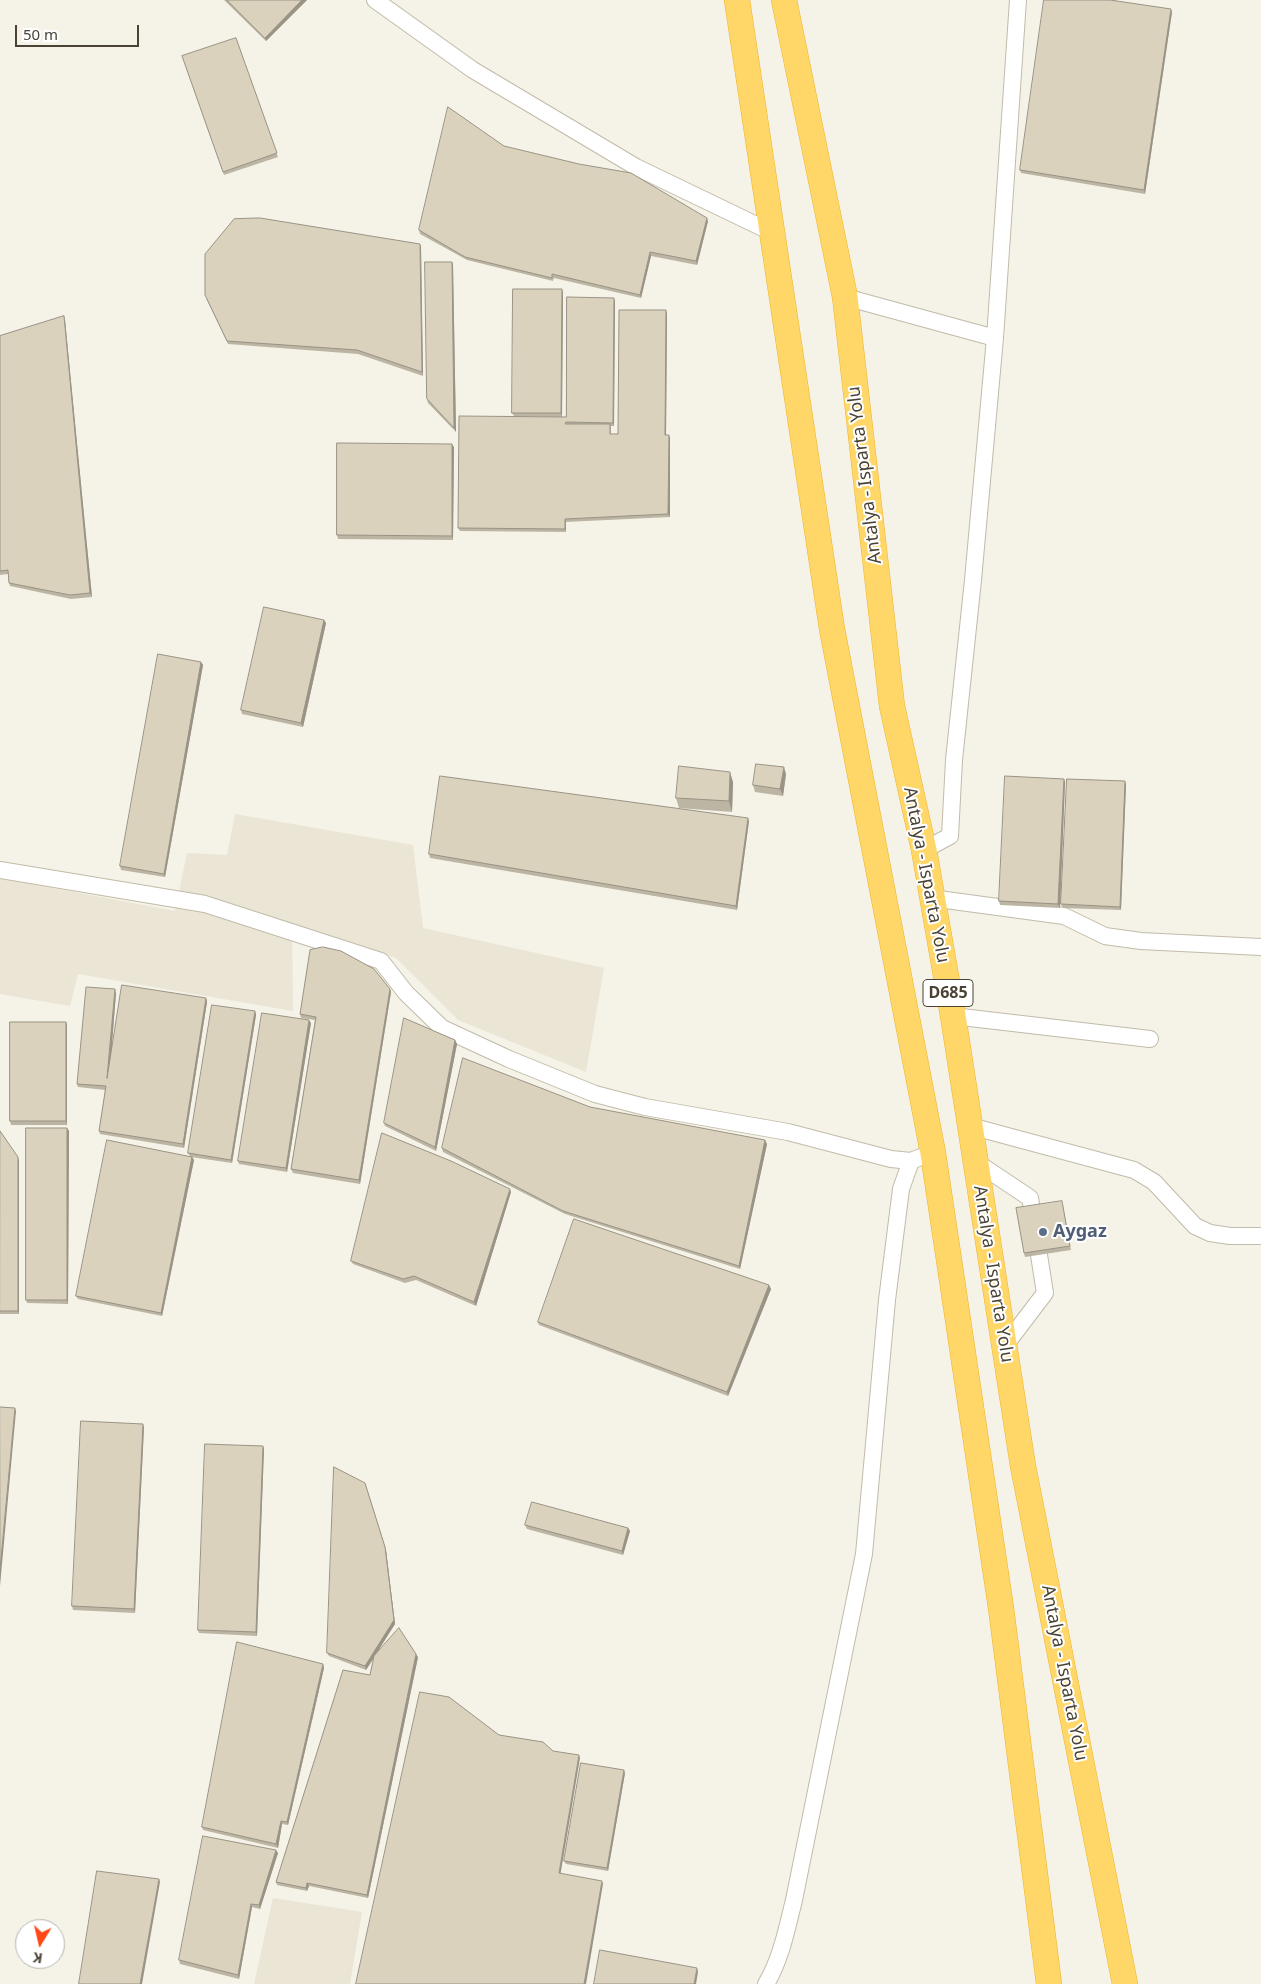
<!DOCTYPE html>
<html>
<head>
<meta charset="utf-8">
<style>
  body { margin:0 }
  #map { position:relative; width:1261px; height:1984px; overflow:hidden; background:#f5f2e7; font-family:"Noto Sans",sans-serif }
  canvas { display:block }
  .north { position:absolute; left:15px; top:1919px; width:50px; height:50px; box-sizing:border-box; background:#fff; border:1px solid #b7b4ae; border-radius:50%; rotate:189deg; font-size:14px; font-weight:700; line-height:20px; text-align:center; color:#4a4335 }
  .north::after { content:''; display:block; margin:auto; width:18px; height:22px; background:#ff4815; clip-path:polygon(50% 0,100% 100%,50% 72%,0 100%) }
  .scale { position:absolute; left:15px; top:25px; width:124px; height:22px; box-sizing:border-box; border:2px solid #4a4335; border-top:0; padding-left:6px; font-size:15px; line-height:18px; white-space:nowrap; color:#4a4335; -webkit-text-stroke:4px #fff; paint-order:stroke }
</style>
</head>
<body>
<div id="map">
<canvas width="1261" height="1984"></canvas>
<div class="north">K</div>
<div class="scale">50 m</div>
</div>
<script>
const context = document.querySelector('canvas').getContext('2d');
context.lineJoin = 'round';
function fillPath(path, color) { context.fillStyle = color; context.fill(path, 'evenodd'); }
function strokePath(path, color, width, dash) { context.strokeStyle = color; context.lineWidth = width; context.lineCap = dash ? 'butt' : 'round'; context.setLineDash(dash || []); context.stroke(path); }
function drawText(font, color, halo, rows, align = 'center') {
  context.font = font + ' "Noto Sans",sans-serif'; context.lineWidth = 4; context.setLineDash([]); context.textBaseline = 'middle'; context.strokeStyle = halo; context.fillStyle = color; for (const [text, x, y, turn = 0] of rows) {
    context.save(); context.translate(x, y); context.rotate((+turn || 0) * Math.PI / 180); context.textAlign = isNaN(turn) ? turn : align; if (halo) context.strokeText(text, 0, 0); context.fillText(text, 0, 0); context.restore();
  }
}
fillPath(new Path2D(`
  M 235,814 L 413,845 L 423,928 L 604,968 L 586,1072 L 458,1020 L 396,958 L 292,925 L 293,1011 L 78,974 L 70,1006 L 0,994 L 0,878 L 175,911 L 187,853 L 227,855 Z
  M 273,1898 L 362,1912 L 350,1984 L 254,1984 Z`), '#eae5d5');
const minor = new Path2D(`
  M 375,0 L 473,70 L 636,167 L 771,232
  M 845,297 L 995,338
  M 924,850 L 950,836 L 954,760 L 973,580 L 995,338 L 1018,0
  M 0,870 L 205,904 L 381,961 L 406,993 L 442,1028 L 509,1059 L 595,1094 L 645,1107 L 788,1132 L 891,1159 L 911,1161
  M 931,898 L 1064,916 L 1105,936 L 1141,941 L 1261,947
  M 953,1016 L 1150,1039
  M 970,1126 L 1134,1170 L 1154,1182 L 1195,1226 L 1210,1233 L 1230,1236 L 1261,1236
  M 976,1162 L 1030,1198 L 1045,1293 L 1004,1347
  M 766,1984 C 781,1959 787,1928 794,1900 L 864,1554 L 887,1300 L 901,1189 L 911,1161 L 921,1157`);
const highway = new Path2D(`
  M 737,0 L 832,629 L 933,1153 L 1001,1608 L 1049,1984
  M 784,0 L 845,297 L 892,706 L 924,850 L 953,1016 L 1023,1466 L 1125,1984`);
strokePath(minor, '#c2bba9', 18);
strokePath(highway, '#efb328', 26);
strokePath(minor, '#fff', 16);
strokePath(highway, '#ffd769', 25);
fillPath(new Path2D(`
  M 224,0 L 307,0 L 266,41 Z
  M 1172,12 L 1145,194 L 1021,173 L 1020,170 Z
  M 236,38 L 278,157 L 224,175 L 182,56 Z
  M 504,146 L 708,221 L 697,265 L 651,256 L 641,298 L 554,278 L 553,281 L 467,260 L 420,234 L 419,230 Z
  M 420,244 L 421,247 L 423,376 L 358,354 L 228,344 L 206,298 Z
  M 452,262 L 453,265 L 456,432 L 428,403 L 427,399 Z
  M 562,289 L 563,293 L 562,417 L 514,416 L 512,413 Z
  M 615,301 L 614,426 L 611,426 L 611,434 L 618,434 L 666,310 L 667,314 L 666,435 L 670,438 L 670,517 L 566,522 L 566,532 L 460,531 L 458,528 L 566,417 Z
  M 64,316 L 65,320 L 92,597 L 71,599 L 10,586 L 9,583 L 8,574 L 0,575 L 0,336 Z
  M 454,447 L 453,540 L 338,539 L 337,535 Z
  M 324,620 L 326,623 L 303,727 L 242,714 L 241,710 Z
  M 201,662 L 203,665 L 165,877 L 121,870 L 120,866 Z
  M 786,774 L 783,796 L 755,792 L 753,785 Z
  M 1064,779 L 1065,782 L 1060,908 L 1000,905 L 999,901 Z
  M 1125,781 L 1126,785 L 1121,910 L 1063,908 L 1061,904 Z
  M 733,782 L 732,812 L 679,808 L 676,798 Z
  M 749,821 L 737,910 L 430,858 L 429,854 Z
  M 390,989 L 391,992 L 360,1184 L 293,1173 L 291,1169 L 315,1020 L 301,1018 L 300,1014 Z
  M 116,993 L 111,1056 L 206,998 L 207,1002 L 184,1148 L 100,1134 L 99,1131 L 105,1090 L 78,1087 L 77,1084 Z
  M 255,1011 L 256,1015 L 232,1163 L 191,1157 L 192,1157 L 194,1160 L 162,1316 L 78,1299 L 76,1296 L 190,1156 L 188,1153 Z
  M 66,1022 L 67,1025 L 67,1125 L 11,1125 L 10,1121 Z
  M 311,1023 L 287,1172 L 239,1164 L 238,1161 Z
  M 455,1040 L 457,1044 L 436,1151 L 385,1126 L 384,1123 Z
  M 590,1107 L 767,1144 L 740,1269 L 565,1214 L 443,1152 L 442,1148 Z
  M 67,1128 L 69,1131 L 68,1304 L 27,1303 L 26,1300 Z
  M 0,1131 L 19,1161 L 19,1314 L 0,1314 Z
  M 511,1192 L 476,1306 L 416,1280 L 405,1283 L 353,1264 L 351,1261 Z
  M 1063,1205 L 1071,1250 L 1025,1257 L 1024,1253 Z
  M 769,1285 L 771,1289 L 728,1396 L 539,1325 L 538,1322 Z
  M 144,1427 L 135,1613 L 73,1610 L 72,1606 Z
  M 263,1446 L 264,1449 L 257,1636 L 199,1633 L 198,1630 Z
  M 525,1525 L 628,1528 L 630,1531 L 623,1555 L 527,1529 Z
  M 386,1550 L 395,1624 L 376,1654 L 418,1657 L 368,1898 L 309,1886 L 307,1891 L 277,1885 L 276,1882 L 370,1675 L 374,1658 L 366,1670 L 329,1656 L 327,1653 Z
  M 323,1664 L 324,1668 L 288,1825 L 282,1824 L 278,1848 L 203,1830 L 202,1827 Z
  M 625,1773 L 608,1871 L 566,1864 L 564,1861 Z
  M 278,1853 L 260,1909 L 252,1907 L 239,1979 L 180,1964 L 179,1960 Z`), '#bcb5a3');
fillPath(new Path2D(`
  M 302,0 L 307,0 L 266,41 L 265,38 Z
  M 1171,9 L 1172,12 L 1145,194 L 1144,190 Z
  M 707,218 L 708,221 L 697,265 L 696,261 Z
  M 420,244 L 421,247 L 423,376 L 422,372 Z
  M 650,252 L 651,256 L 641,298 L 640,295 Z
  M 452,262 L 453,265 L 456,432 L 454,428 Z
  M 562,289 L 563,293 L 562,417 L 561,413 Z
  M 614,298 L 615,301 L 614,426 L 613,423 Z
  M 666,310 L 667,314 L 666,438 L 665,435 Z
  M 64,316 L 65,320 L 92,597 L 90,593 Z
  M 669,435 L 670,438 L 670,517 L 668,514 Z
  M 452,444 L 454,447 L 453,540 L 452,536 Z
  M 565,519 L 566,522 L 566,532 L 565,529 Z
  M 324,620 L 326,623 L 303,727 L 301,723 Z
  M 201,662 L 203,665 L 165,877 L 164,874 Z
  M 784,767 L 786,774 L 783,796 L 780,789 Z
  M 730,772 L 733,782 L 732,812 L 729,801 Z
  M 1064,779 L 1065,782 L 1060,908 L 1058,904 Z
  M 1125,781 L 1126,785 L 1121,910 L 1120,907 Z
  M 748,818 L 749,821 L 737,910 L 736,906 Z
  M 115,989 L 116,993 L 109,1081 L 107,1078 Z
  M 390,989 L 391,992 L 360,1184 L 359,1180 Z
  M 206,998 L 207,1002 L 184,1148 L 183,1144 Z
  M 255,1011 L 256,1015 L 232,1163 L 231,1160 Z
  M 309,1020 L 311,1023 L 287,1172 L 286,1168 Z
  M 66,1022 L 67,1025 L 67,1125 L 66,1121 Z
  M 455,1040 L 457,1044 L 436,1151 L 435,1147 Z
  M 67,1128 L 69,1131 L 68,1304 L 67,1300 Z
  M 765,1140 L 767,1144 L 740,1269 L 739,1266 Z
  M 18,1157 L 19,1161 L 19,1314 L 18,1311 Z
  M 192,1157 L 194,1160 L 162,1316 L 161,1313 Z
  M 510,1189 L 511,1192 L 476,1306 L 474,1302 Z
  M 769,1285 L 771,1289 L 728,1396 L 727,1392 Z
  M 15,1408 L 16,1411 L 0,1586 L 0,1569 Z
  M 143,1424 L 144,1427 L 135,1613 L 134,1609 Z
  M 263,1446 L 264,1449 L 257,1636 L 256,1632 Z
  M 365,1483 L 386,1550 L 395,1624 L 366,1670 L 365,1666 Z
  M 628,1528 L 630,1531 L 623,1555 L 622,1551 Z
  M 416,1654 L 418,1657 L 368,1898 L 367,1895 Z
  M 323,1664 L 324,1668 L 288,1825 L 287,1822 Z
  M 579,1755 L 580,1758 L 560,1877 L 559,1873 Z
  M 624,1770 L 625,1773 L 608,1871 L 607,1868 Z
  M 281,1821 L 282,1824 L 278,1848 L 276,1844 Z
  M 276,1850 L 278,1853 L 260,1909 L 259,1905 Z
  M 159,1879 L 160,1882 L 142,1984 L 140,1984 Z
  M 602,1881 L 603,1884 L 586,1984 L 584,1984 Z
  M 307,1883 L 309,1886 L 307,1891 L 306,1888 Z
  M 251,1904 L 252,1907 L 239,1979 L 238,1975 Z
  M 697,1968 L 698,1972 L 696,1984 L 694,1984 Z`), '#999385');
const building = new Path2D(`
  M 227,0 L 302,0 L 265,38 Z
  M 1044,0 L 1110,0 L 1171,9 L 1144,190 L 1020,170 Z
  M 236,38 L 277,153 L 223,172 L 182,56 Z
  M 448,107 L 504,146 L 579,164 L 631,173 L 707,218 L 696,261 L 650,252 L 640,295 L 552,274 L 552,278 L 465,257 L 419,230 Z
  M 260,218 L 420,244 L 422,372 L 357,350 L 227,341 L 205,295 L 205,254 L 234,219 Z
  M 425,262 L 452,262 L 454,428 L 427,399 Z
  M 513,289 L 562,289 L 561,413 L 512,413 Z
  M 567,297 L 614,298 L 613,423 L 566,422 L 565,424 L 610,424 L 610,434 L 618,434 L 619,310 L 666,310 L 665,435 L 669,435 L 668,514 L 565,519 L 565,529 L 458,528 L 459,416 L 566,417 Z
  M 64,316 L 90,593 L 70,595 L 9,583 L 8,570 L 0,571 L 0,336 Z
  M 337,443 L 452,444 L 452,536 L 337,535 Z
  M 264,607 L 324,620 L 301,723 L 241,710 Z
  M 158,654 L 201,662 L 164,874 L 120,866 Z
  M 756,764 L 784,767 L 780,789 L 753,785 Z
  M 679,766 L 730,772 L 729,801 L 676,798 Z
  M 440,776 L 748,818 L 736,906 L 429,854 Z
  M 1005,776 L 1064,779 L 1058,904 L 999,901 Z
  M 1067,779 L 1125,781 L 1120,907 L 1061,904 Z
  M 323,947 L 341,951 L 374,969 L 390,989 L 359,1180 L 291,1169 L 316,1017 L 300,1014 L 310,950 Z
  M 122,985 L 206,998 L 183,1144 L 99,1131 L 106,1086 L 77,1084 L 86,987 L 115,989 L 107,1078 Z
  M 212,1005 L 255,1011 L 231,1160 L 188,1153 Z
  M 262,1013 L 309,1020 L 286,1168 L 238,1161 Z
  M 404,1018 L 455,1040 L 435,1147 L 384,1123 Z
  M 10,1022 L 66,1022 L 66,1121 L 10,1121 Z
  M 463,1058 L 590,1107 L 765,1140 L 739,1266 L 563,1211 L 442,1148 Z
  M 26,1128 L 67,1128 L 67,1300 L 26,1300 Z
  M 0,1131 L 18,1157 L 18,1311 L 0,1311 Z
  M 382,1133 L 451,1161 L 510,1189 L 474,1302 L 414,1276 L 403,1279 L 351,1261 Z
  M 107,1140 L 192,1157 L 161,1313 L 76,1296 Z
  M 1062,1201 L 1070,1246 L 1024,1253 L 1016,1208 Z
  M 574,1219 L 769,1285 L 727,1392 L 538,1322 Z
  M 0,1407 L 15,1408 L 0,1569 Z
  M 81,1421 L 143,1424 L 134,1609 L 72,1606 Z
  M 205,1444 L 263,1446 L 256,1632 L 198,1630 Z
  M 334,1467 L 365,1483 L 385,1547 L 394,1620 L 365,1666 L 327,1653 Z
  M 532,1502 L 628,1528 L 622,1551 L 525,1525 Z
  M 399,1628 L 416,1654 L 367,1895 L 307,1883 L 306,1888 L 276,1882 L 343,1670 L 370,1675 L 374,1656 Z
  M 237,1642 L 323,1664 L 287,1822 L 281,1821 L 276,1844 L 202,1827 Z
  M 420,1692 L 449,1697 L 499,1735 L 543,1742 L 553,1751 L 579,1755 L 559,1873 L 602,1881 L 584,1984 L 356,1984 Z
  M 581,1763 L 624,1770 L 607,1868 L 564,1861 Z
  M 203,1836 L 276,1850 L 259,1905 L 251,1904 L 238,1975 L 179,1960 Z
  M 97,1871 L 159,1879 L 140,1984 L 79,1984 Z
  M 600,1950 L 697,1968 L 694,1984 L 594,1984 Z`);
fillPath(building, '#dbd2be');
strokePath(building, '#999385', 1);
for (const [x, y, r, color] of [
  [1043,1232,5,"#5c6f8a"]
]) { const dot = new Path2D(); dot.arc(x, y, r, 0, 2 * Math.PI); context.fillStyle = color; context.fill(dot); strokePath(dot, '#fff', 2); }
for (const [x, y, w] of [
  [948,993,50]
]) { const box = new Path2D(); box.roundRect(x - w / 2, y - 13.5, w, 27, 4); context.fillStyle = '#fff'; context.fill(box); strokePath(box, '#4a4335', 1); }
drawText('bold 16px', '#4a4335', null, [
  ["D685",948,993]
]);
drawText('18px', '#4a4335', '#fff', [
  ["Antalya - Isparta Yolu",865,475,-97],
  ["Antalya - Isparta Yolu",926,875,79],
  ["Antalya - Isparta Yolu",993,1274,81],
  ["Antalya - Isparta Yolu",1064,1673,79]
]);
drawText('bold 18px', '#4e5e75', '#fff', [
  ["Aygaz",1053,1232]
], 'left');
</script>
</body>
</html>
